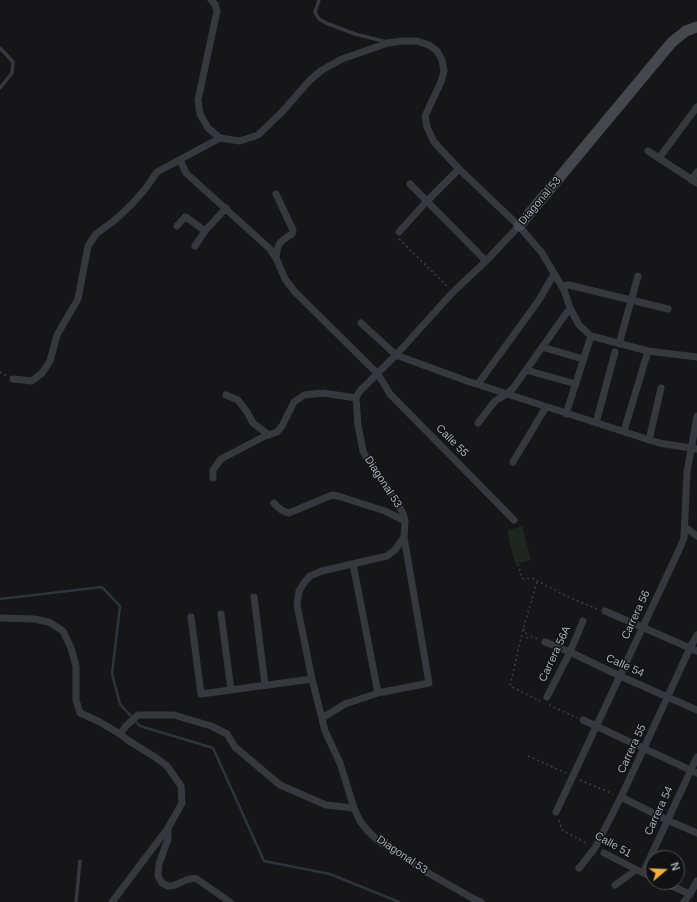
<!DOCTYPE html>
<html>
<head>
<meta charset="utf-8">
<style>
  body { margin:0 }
  #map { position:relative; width:697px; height:902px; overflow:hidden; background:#161618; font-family:Arial,sans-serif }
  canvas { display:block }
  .north { position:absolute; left:645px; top:850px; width:40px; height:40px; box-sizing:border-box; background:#111113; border:1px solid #4d4f55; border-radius:50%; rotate:71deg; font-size:11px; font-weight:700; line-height:16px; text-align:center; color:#a8adb8 }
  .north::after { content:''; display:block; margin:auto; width:14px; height:18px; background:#f2b134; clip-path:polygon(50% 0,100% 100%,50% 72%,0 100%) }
</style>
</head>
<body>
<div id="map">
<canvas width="697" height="902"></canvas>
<div class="north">N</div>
</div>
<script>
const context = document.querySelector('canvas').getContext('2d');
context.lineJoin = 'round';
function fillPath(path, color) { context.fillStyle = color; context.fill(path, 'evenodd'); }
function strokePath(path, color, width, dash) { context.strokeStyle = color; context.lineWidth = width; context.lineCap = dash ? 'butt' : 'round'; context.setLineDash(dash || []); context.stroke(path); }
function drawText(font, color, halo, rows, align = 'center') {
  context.font = font + ' Arial,sans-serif'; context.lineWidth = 3; context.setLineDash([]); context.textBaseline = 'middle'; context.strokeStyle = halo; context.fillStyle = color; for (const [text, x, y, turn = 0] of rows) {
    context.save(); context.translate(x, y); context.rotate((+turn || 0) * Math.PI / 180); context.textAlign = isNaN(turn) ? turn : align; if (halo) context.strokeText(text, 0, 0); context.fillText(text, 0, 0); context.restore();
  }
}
fillPath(new Path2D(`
  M 522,526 L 531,560 L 515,564 L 507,531 Z`), '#1e261f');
strokePath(new Path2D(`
  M 0,599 L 102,587 L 120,606 L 112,674 L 120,704 L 140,726 L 213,748 L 264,861 L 330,874 L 399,902`), '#2c353c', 2.5);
strokePath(new Path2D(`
  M 399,239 L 448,287
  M 0,372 L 7,376
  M 518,564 L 522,578 L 524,579 L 532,578 L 566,596 L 597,609
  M 537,582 L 523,629 L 510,686 L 540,701
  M 523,629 L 526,631 L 527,638 L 530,636 L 538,639
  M 549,705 L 577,718
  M 528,756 L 566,773
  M 580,780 L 613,794
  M 559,820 L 562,830 L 588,844`), '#3d3f44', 1.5, [2, 3]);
strokePath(new Path2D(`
  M 319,0 L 315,12 L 319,19 L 326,23 L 355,34 L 387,42
  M 0,48 L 13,62 L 12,73 L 0,88
  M 76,902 L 80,861`), '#37383d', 3.5);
strokePath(new Path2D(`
  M 211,0 L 215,4 L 217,11 L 198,100 L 200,114 L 208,128 L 220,138 L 240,141 L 258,135 L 282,112 L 310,80 L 322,70 L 342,59 L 388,43 L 402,41 L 417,41 L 429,45 L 437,51 L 442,60 L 444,71 L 441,82 L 425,116 L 427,127 L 434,142 L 459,169 L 519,226 L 542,253 L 564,290 L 570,308 L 579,325 L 591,336 L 648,351 L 697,357
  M 648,151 L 697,183
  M 659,158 L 697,107
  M 180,160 L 186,173 L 270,249 L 277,260 L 285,279 L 295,292 L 378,374 L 390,394 L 514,520
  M 691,180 L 697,172
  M 410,184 L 486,261
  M 177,226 L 185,217 L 186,217 L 205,231
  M 399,232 L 427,201 L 459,169
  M 195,246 L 205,231 L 226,208
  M 276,258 C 277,244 280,241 292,234 L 293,230 L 276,194
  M 563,286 L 569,285 L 668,309
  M 361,323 L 396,355 L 467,381 L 659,443 L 697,449
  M 619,344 L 638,276
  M 542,347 L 583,359
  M 526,370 L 576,384
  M 13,379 L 32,381 L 42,373 L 50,361 L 57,335 L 78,299 L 88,246 L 96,234 L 115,220 L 132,204 L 146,188 L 157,172 L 220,138
  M 478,384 L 539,300 L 554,274
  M 226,395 L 238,400 L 247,412 L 253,423 L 269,435
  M 566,414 L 591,336
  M 478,423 L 495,401 L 507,394 L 514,387 L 570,308
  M 596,423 L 615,352
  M 624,431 L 648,351
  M 649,440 L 661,388
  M 513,462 L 546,407
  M 213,478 L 213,470 L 221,459 L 265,436 L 277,432 L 282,426 L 294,402 L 304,395 L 323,393 L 356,398
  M 274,503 C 278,508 283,512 289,513 L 332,495 L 338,496 L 385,511 L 405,521
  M 685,527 L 697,536
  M 353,564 L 378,693
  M 254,597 L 265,685
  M 605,611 L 697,651
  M 221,614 L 231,690
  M 191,617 L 201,694 L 312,679
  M 0,618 L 34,619 L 49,622 L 63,631 L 71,648 L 76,666 L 76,700 L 80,713 L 98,721 L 120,734
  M 545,642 L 570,652 L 620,676 L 697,710
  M 547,697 L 570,652 L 583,621
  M 322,718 L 345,704 L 378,693 L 429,683 L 404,537
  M 583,720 L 697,773
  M 621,797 L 667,820 L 697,833
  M 556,812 L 679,550 L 684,538 L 687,472 L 697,416
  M 168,828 L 168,839 L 159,864 L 158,876 L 162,883 C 164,884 166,885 168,886 C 179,887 186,876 197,879 L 230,902
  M 604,853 L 653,878
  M 579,868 L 595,848 L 621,797 L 644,748 L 690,648 L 697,635
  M 643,873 L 697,757
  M 662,882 L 690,894
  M 615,885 L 636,870
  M 112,902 L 168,828 L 182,803 L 181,786 L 167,766 L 155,757 L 129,741 L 120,734 L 126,726 L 138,715 L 174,715 L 211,726 L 227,734 L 235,747 L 280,785 L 326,805 L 354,808
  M 481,902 L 474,899 L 430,874 L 377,840 L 367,830 L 360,821 L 354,808 L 340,763 L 325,731 L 312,679 L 297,605 L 299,591 L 304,583 L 310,576 L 322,571 L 387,556 L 395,550 L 404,537 L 405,521 L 403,513 L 382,479 L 367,459 L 363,451 L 358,425 L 356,398 L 359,392 L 396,355 L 453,292 L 486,261 L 519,226
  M 684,902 L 690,894 L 697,881`), '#37383d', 7);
strokePath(new Path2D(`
  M 519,226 L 672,42 L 686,31 L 697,27`), '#45474d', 11);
drawText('11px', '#a8adb8', '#111113', [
  ["Diagonal 53",540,201,-50],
  ["Calle 55",452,441,45],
  ["Diagonal 53",383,482,57],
  ["Carrera 56",636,615,-65],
  ["Carrera 56A",555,654,-65],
  ["Calle 54",625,666,24],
  ["Carrera 55",632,749,-65],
  ["Carrera 54",659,811,-65],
  ["Calle 51",613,845,29],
  ["Diagonal 53",402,855,34]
]);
</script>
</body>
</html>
